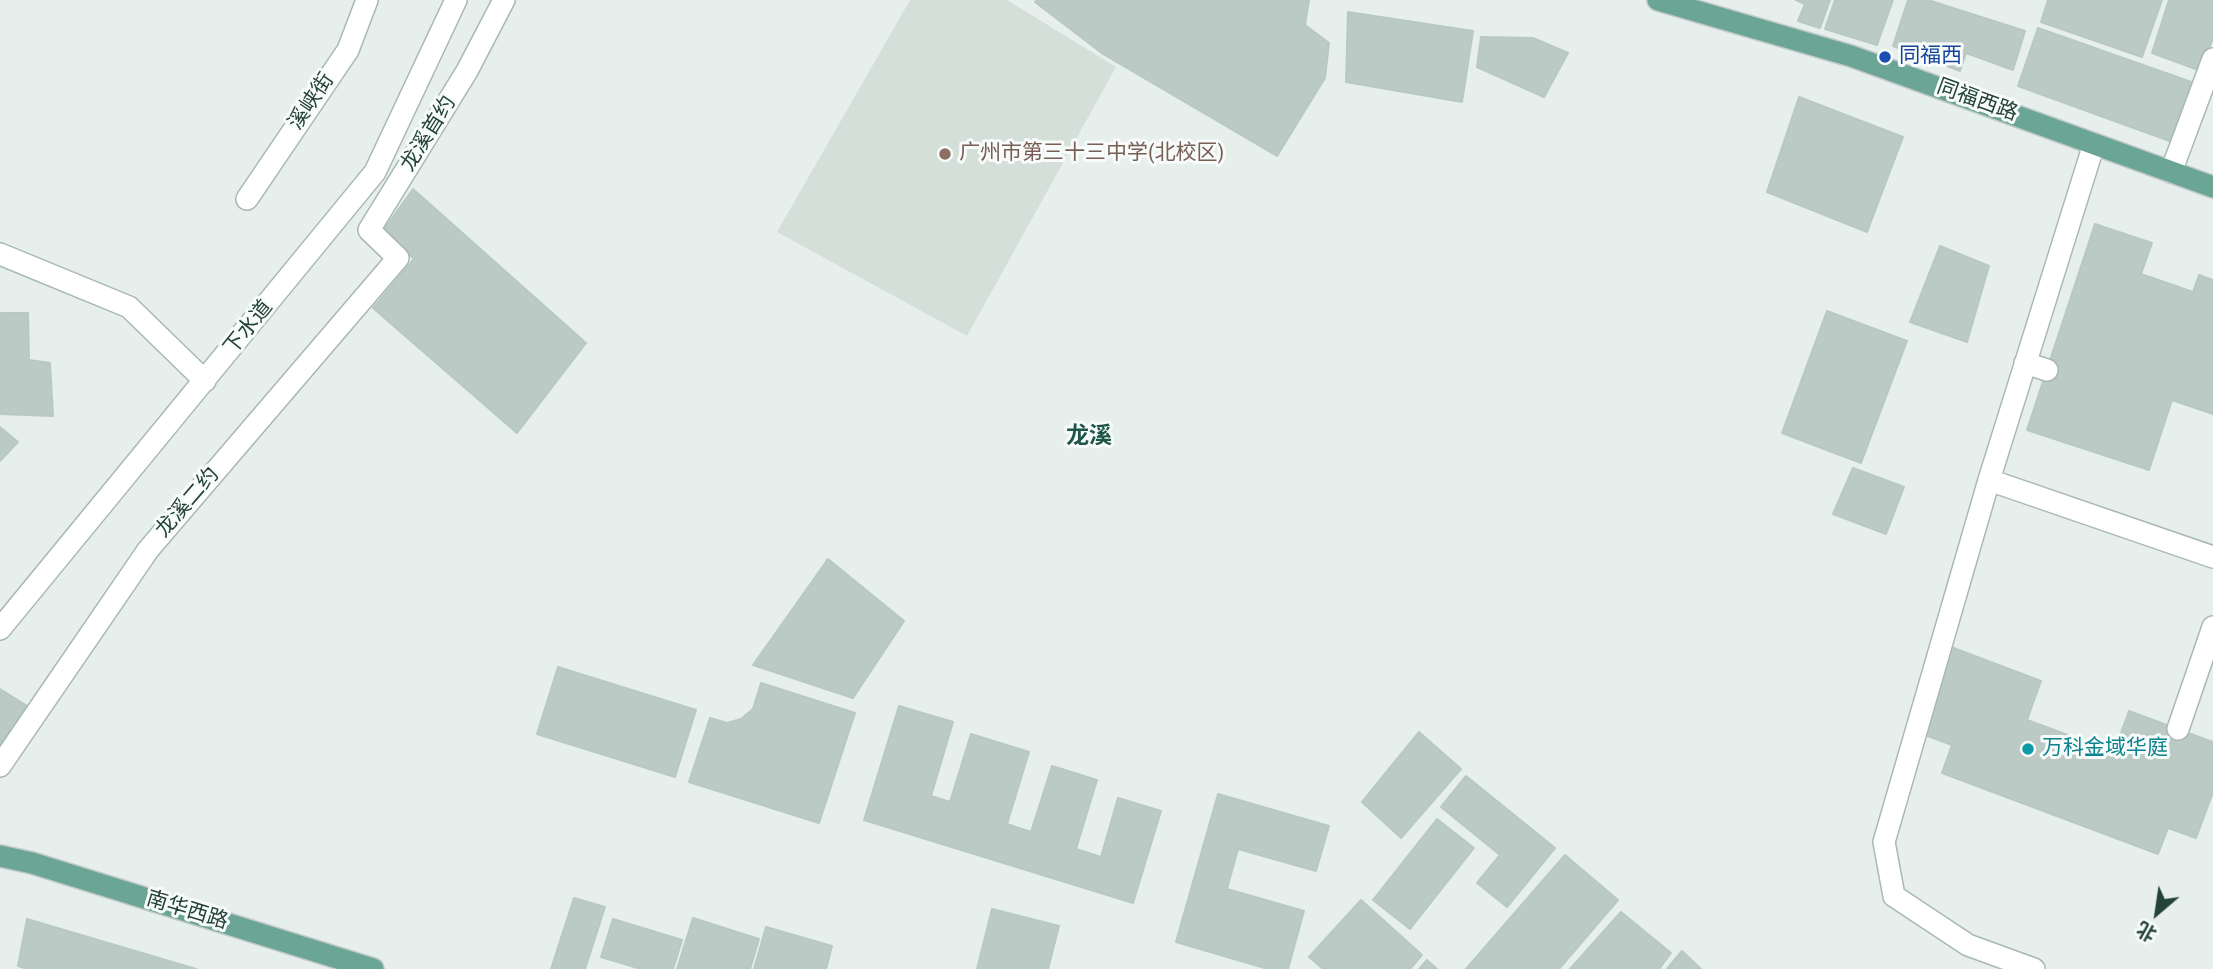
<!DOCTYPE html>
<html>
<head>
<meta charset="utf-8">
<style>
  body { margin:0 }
  #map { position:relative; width:2213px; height:969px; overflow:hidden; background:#e6efeb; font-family:"Roboto Condensed","Noto Sans SC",sans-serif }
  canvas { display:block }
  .north { position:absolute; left:2122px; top:878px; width:70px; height:70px; -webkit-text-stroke:5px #f7fbf9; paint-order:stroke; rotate:209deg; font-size:19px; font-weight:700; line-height:28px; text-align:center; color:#24423a }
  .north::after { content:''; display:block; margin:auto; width:24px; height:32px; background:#24423a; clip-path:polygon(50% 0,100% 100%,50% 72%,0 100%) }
</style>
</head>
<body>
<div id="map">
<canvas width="2213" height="969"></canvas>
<div class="north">北</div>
</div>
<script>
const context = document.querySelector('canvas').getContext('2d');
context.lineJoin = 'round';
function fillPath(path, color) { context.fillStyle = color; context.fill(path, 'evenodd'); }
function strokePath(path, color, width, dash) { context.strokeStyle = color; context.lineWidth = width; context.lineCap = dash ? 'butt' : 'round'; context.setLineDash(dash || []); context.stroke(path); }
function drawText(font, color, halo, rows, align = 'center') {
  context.font = font + ' "Roboto Condensed","Noto Sans SC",sans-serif'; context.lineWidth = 6; context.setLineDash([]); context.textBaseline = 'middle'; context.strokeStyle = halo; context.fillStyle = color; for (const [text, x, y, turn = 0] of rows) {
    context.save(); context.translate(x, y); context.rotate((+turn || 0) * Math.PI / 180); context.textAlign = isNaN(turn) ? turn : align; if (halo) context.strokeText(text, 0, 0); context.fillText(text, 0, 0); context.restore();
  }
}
fillPath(new Path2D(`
  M 910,0 L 1007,0 L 1116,67 L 967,336 L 777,232 Z`), '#d4dfda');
const building = new Path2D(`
  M 1037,0 L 1309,0 L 1305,25 L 1329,43 L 1325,78 L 1277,156 L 1103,54 L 1035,2 Z
  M 1796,0 L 1830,0 L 1820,28 L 1798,21 L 1805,4 Z
  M 1835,0 L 1893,0 L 1877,45 L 1825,29 Z
  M 1908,0 L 1928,0 L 2025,31 L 2013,70 L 1966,53 L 1960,71 L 1893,46 Z
  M 2048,0 L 2162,0 L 2142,57 L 2041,22 Z
  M 2169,0 L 2213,0 L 2213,38 L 2201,71 L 2152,53 Z
  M 1348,12 L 1473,31 L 1462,102 L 1346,82 Z
  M 2038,28 L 2197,84 L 2175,143 L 2018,86 Z
  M 1481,37 L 1533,38 L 1568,53 L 1544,97 L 1477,67 Z
  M 1799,97 L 1903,137 L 1867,232 L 1767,192 Z
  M 413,189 L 586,343 L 517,433 L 373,308 L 414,259 L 385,228 Z
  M 2095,224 L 2152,243 L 2141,274 L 2193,292 L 2199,275 L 2213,280 L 2213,414 L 2172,400 L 2149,470 L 2027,430 Z
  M 1940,246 L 1989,266 L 1967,342 L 1910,322 Z
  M 1827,311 L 1907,341 L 1861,463 L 1782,433 Z
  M 0,313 L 28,313 L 29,360 L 50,363 L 53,416 L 0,414 Z
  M 0,427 L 18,442 L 0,461 Z
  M 1853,468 L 1904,487 L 1886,534 L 1833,514 Z
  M 828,559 L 904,621 L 853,698 L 753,665 Z
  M 1951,647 L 2041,681 L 2027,720 L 2114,752 L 2129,711 L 2213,742 L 2213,792 L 2196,838 L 2168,828 L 2158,854 L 1942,773 L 1952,745 L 1920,733 Z
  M 558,667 L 696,710 L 675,777 L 537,734 Z
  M 761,683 L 855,713 L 819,823 L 689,782 L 710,718 L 727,723 L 741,719 L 753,709 Z
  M 0,689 L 32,709 L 0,755 Z
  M 899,706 L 953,722 L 931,796 L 950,802 L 971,734 L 1029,752 L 1007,824 L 1031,832 L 1052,766 L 1097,780 L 1076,849 L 1101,857 L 1118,798 L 1161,811 L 1133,903 L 864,820 Z
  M 1419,732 L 1461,769 L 1401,838 L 1362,802 Z
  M 1466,776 L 1555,848 L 1507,907 L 1477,883 L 1500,855 L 1441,807 Z
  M 1218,794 L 1329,826 L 1316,871 L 1238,849 L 1227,889 L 1304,911 L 1288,969 L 1268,969 L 1176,942 Z
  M 1437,819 L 1474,848 L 1410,929 L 1373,900 Z
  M 1565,855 L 1618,900 L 1559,969 L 1466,969 Z
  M 574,898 L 605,907 L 585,969 L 551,969 Z
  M 1361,900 L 1422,955 L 1410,969 L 1323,969 L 1309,957 Z
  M 992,909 L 1059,926 L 1048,969 L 977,969 Z
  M 1621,912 L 1671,953 L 1659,969 L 1570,969 Z
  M 693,918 L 759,939 L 750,969 L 677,969 Z
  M 27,919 L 196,969 L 28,969 L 18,966 Z
  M 613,919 L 682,940 L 673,969 L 641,969 L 601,957 Z
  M 766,927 L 832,946 L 826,969 L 754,969 Z
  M 1682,951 L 1701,969 L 1667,969 Z
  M 1427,960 L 1437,969 L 1419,969 Z`);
fillPath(building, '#bbcac4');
strokePath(building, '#b8c9c2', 2);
const minor = new Path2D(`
  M 2094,144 L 1989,480 L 2213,557
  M 2171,172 L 2213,59
  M 247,199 L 348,50 L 367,0
  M 0,254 L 129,307 L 205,381
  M 2025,363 L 2047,370
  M 1989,480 L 1884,842 L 1894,896 L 1968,945 L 2034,969
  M 0,629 L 375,172 L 456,0
  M 2178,729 L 2213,627
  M 0,766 L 148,550 L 398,258 L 369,230 L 467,71 L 504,0`);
const major = new Path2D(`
  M 1658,0 L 1851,56 L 2213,187
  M 0,856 L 32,863 L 373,969`);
strokePath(minor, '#a8b8b2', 24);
strokePath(major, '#c2cac8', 24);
strokePath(minor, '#fff', 21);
strokePath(major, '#6aa596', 21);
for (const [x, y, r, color] of [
  [1885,57,7,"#1a4fb4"],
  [945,154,7,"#8d6e63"],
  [2028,749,7,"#0f9aa8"]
]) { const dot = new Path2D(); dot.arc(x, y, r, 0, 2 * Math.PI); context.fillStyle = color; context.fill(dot); strokePath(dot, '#f7fbf9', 2.5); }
drawText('21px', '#164399', '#f7fbf9', [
  ["同福西",1899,57]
], 'left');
drawText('21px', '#24423a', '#f7fbf9', [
  ["同福西路",1977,101,20],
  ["溪峡街",312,102,-56],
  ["龙溪首约",429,134,-58],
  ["下水道",249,328,-51],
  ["龙溪二约",188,503,-49],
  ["南华西路",187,911,17]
]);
drawText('21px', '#785e54', '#f7fbf9', [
  ["广州市第三十三中学(北校区)",959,154]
], 'left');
drawText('21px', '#0d838f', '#f7fbf9', [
  ["万科金域华庭",2042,749]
], 'left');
drawText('bold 23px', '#1f5548', '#f7fbf9', [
  ["龙溪",1089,437]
]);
</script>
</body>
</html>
